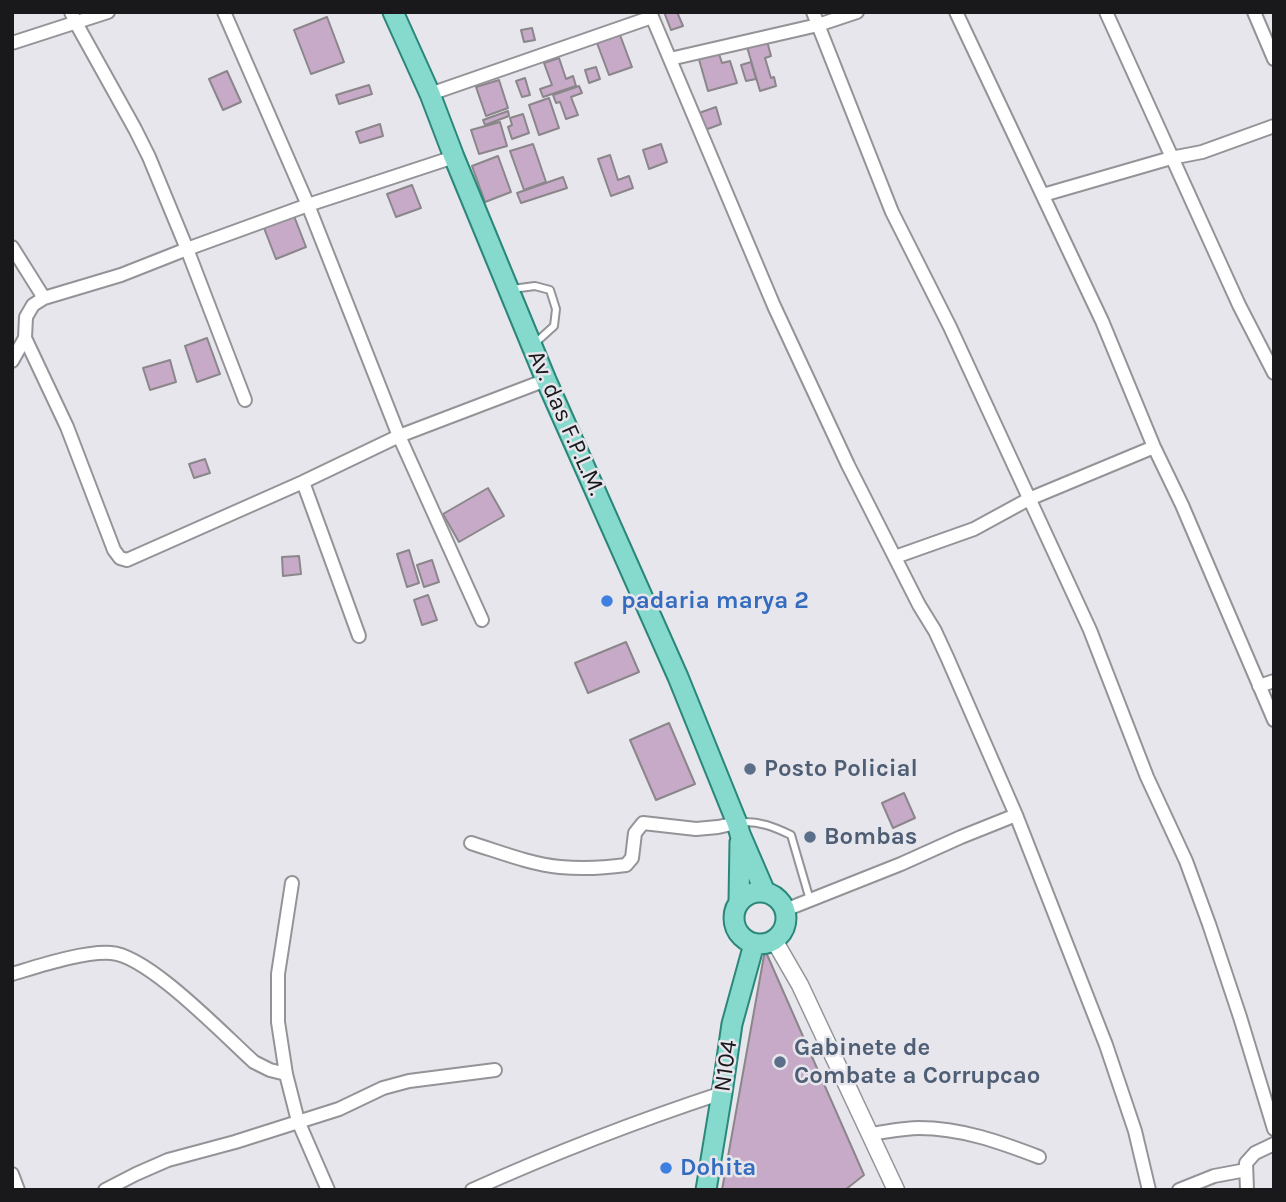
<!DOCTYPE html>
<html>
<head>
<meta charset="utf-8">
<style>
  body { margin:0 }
  #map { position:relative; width:1286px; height:1202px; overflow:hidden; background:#e7e6ec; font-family:Karla,sans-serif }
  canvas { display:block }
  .frame { position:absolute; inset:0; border:14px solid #19191b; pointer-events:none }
</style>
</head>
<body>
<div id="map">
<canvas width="1286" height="1202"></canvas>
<div class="frame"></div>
</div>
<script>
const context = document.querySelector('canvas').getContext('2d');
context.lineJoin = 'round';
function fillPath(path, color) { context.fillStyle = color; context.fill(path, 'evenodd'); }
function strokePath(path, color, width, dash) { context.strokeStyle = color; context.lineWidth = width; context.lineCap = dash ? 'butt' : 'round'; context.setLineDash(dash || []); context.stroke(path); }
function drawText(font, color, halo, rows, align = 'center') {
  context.font = font + ' Karla,sans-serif'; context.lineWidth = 5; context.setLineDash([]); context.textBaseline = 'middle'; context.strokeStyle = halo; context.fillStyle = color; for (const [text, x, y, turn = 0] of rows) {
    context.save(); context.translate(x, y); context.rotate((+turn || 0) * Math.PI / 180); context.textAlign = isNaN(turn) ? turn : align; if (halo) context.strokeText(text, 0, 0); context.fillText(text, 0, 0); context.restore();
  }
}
const building = new Path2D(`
  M 664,12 L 677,12 L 683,26 L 671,30 Z
  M 327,17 L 344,62 L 311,74 L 294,30 Z
  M 532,28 L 535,40 L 524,42 L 521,30 Z
  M 620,35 L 632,67 L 609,75 L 597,43 Z
  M 767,41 L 771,56 L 765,58 L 771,78 L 774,77 L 776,86 L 760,91 L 747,47 Z
  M 718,51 L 722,63 L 730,61 L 737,83 L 708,91 L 698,56 Z
  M 559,58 L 566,79 L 573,76 L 576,86 L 543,97 L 540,89 L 552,85 L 544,63 Z
  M 751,62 L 756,79 L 746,81 L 741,65 Z
  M 596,67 L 600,79 L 589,83 L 585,70 Z
  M 227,71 L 241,102 L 223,110 L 209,79 Z
  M 525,78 L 530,95 L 522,97 L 516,81 Z
  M 499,80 L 508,108 L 486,116 L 476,87 Z
  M 369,85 L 372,94 L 339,104 L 336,95 Z
  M 579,86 L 582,93 L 571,97 L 578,115 L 566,119 L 560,102 L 556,103 L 553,95 Z
  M 549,98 L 559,128 L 539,135 L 529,105 Z
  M 716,107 L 721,124 L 705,130 L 699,113 Z
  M 508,111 L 509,116 L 485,125 L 483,120 Z
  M 523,114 L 529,133 L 512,139 L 508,127 L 512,125 L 510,118 Z
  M 500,122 L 507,146 L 479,154 L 471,130 Z
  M 380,124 L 383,136 L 360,143 L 356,132 Z
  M 533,144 L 546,182 L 524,190 L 510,151 Z
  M 661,144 L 667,162 L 649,169 L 643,150 Z
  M 610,155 L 618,180 L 629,176 L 633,188 L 611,196 L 598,159 Z
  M 498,156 L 511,192 L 485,202 L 472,166 Z
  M 563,177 L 567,188 L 521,203 L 517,193 Z
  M 412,185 L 421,208 L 396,217 L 387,194 Z
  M 294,216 L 306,247 L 276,259 L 264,228 Z
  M 207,338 L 220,374 L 197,382 L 185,346 Z
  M 170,360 L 176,382 L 150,390 L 143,368 Z
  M 205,459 L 210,473 L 194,478 L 189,464 Z
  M 488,488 L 504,516 L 459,542 L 443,514 Z
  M 409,550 L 419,583 L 407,587 L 397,554 Z
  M 299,556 L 301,574 L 283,576 L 282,557 Z
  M 432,560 L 439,582 L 424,587 L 417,565 Z
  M 428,595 L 437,620 L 422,625 L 414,600 Z
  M 626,642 L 639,672 L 588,693 L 575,663 Z
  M 669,723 L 695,784 L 656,800 L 630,740 Z
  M 904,793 L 915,818 L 893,828 L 882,803 Z
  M 765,950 L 864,1175 L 845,1190 L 722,1190 Z`);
fillPath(building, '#c7aac7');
strokePath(building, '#8a868a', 2);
const lane = new Path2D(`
  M 512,289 L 535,286 L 550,290 L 556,309 L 554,326 L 533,345
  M 741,822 C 760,821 774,827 791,835 L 810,900`);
const street = new Path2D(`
  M 71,12 L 76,23 L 135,129 L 149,157 L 187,249 L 245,400
  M 224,12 L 308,205 L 399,436 L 482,620
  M 650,12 L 774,306 L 848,465 L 919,605 L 935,631 L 947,657 L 1016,815 L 1106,1045 L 1135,1131 L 1149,1190
  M 813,12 L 892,212 L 950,327 L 1090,630 L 1147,777 L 1186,861 L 1209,924 L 1240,1017 L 1274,1129
  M 956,12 L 1102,321 L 1154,447 L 1182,505 L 1274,720
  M 1106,12 L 1239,305 L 1274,373
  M 1254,12 L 1274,59
  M 12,43 L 108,12
  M 670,59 L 818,25 L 857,12
  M 430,94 L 652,17
  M 454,157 L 308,205 L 187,249 L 121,275 L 44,298 L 33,305 L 26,317 L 25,338 L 67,427 L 114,550 L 120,558 L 127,560 L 303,482 L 399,436 L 546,380
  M 1043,195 L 1171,158 L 1202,152 L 1274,126
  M 12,247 L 44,298
  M 12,361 L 25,338
  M 303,482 L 359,636
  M 895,557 L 974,529 L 1029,499 L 1154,447
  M 1259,686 L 1274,681
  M 471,843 C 500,852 530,864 560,867 C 582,869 604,868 626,865 L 632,858 L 635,833 L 643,823 L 696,829 L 718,827 L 737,823
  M 292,883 L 278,974 L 278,1022 L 286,1074 L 298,1121 L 328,1190
  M 785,910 L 901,864 L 961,837 L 1016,815
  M 12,974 C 39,966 84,951 111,953 C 148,955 225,1036 254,1062 L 270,1070 L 286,1074
  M 870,1134 C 886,1132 903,1128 919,1128 C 961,1128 1000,1142 1039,1157
  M 12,1174 L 18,1190
  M 105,1190 L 136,1174 L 168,1160 L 235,1142 L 339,1109 L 383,1088 L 409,1081 L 495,1070
  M 472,1190 C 554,1153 637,1121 722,1093
  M 1179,1190 L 1214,1176 L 1246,1170
  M 1247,1190 L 1246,1163 L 1255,1153 L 1274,1144`);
const secondary = new Path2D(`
  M 774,940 L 800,985 L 896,1190`);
const primary = new Path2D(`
  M 393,12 L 430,94 L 454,157 L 546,380 L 678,677 L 737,823 L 740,834 L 765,892
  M734 918a26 26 0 1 1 52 0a26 26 0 1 1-52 0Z
  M 739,901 L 740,842
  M 706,1190 L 722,1093 L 732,1024 L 754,944`);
strokePath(lane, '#949398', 10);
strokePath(street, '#949398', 16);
strokePath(secondary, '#949398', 19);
strokePath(primary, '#2a8779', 23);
strokePath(lane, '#fff', 6);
strokePath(street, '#fff', 12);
strokePath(secondary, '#fff', 16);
strokePath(primary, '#85dacd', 19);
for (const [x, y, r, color] of [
  [607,601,7,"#3f7fe0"],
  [750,769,7,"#5c6f8a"],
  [810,837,7,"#5c6f8a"],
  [780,1062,7,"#5c6f8a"],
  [666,1168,7,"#3f7fe0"]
]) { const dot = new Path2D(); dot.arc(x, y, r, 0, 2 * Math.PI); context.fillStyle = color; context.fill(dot); strokePath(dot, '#e7e6ec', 2.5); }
drawText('24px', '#19191b', '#e7e6ec', [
  ["Av. das F.P.L.M.",566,423,66],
  ["N104",726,1066,-82]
]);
drawText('bold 24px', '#366cbe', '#e7e6ec', [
  ["padaria marya 2",621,601],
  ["Dohita",680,1168]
], 'left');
drawText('bold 24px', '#4e5e75', '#e7e6ec', [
  ["Posto Policial",764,769],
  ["Bombas",824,837],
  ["Gabinete de",794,1048],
  ["Combate a Corrupcao",794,1076]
], 'left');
</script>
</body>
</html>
